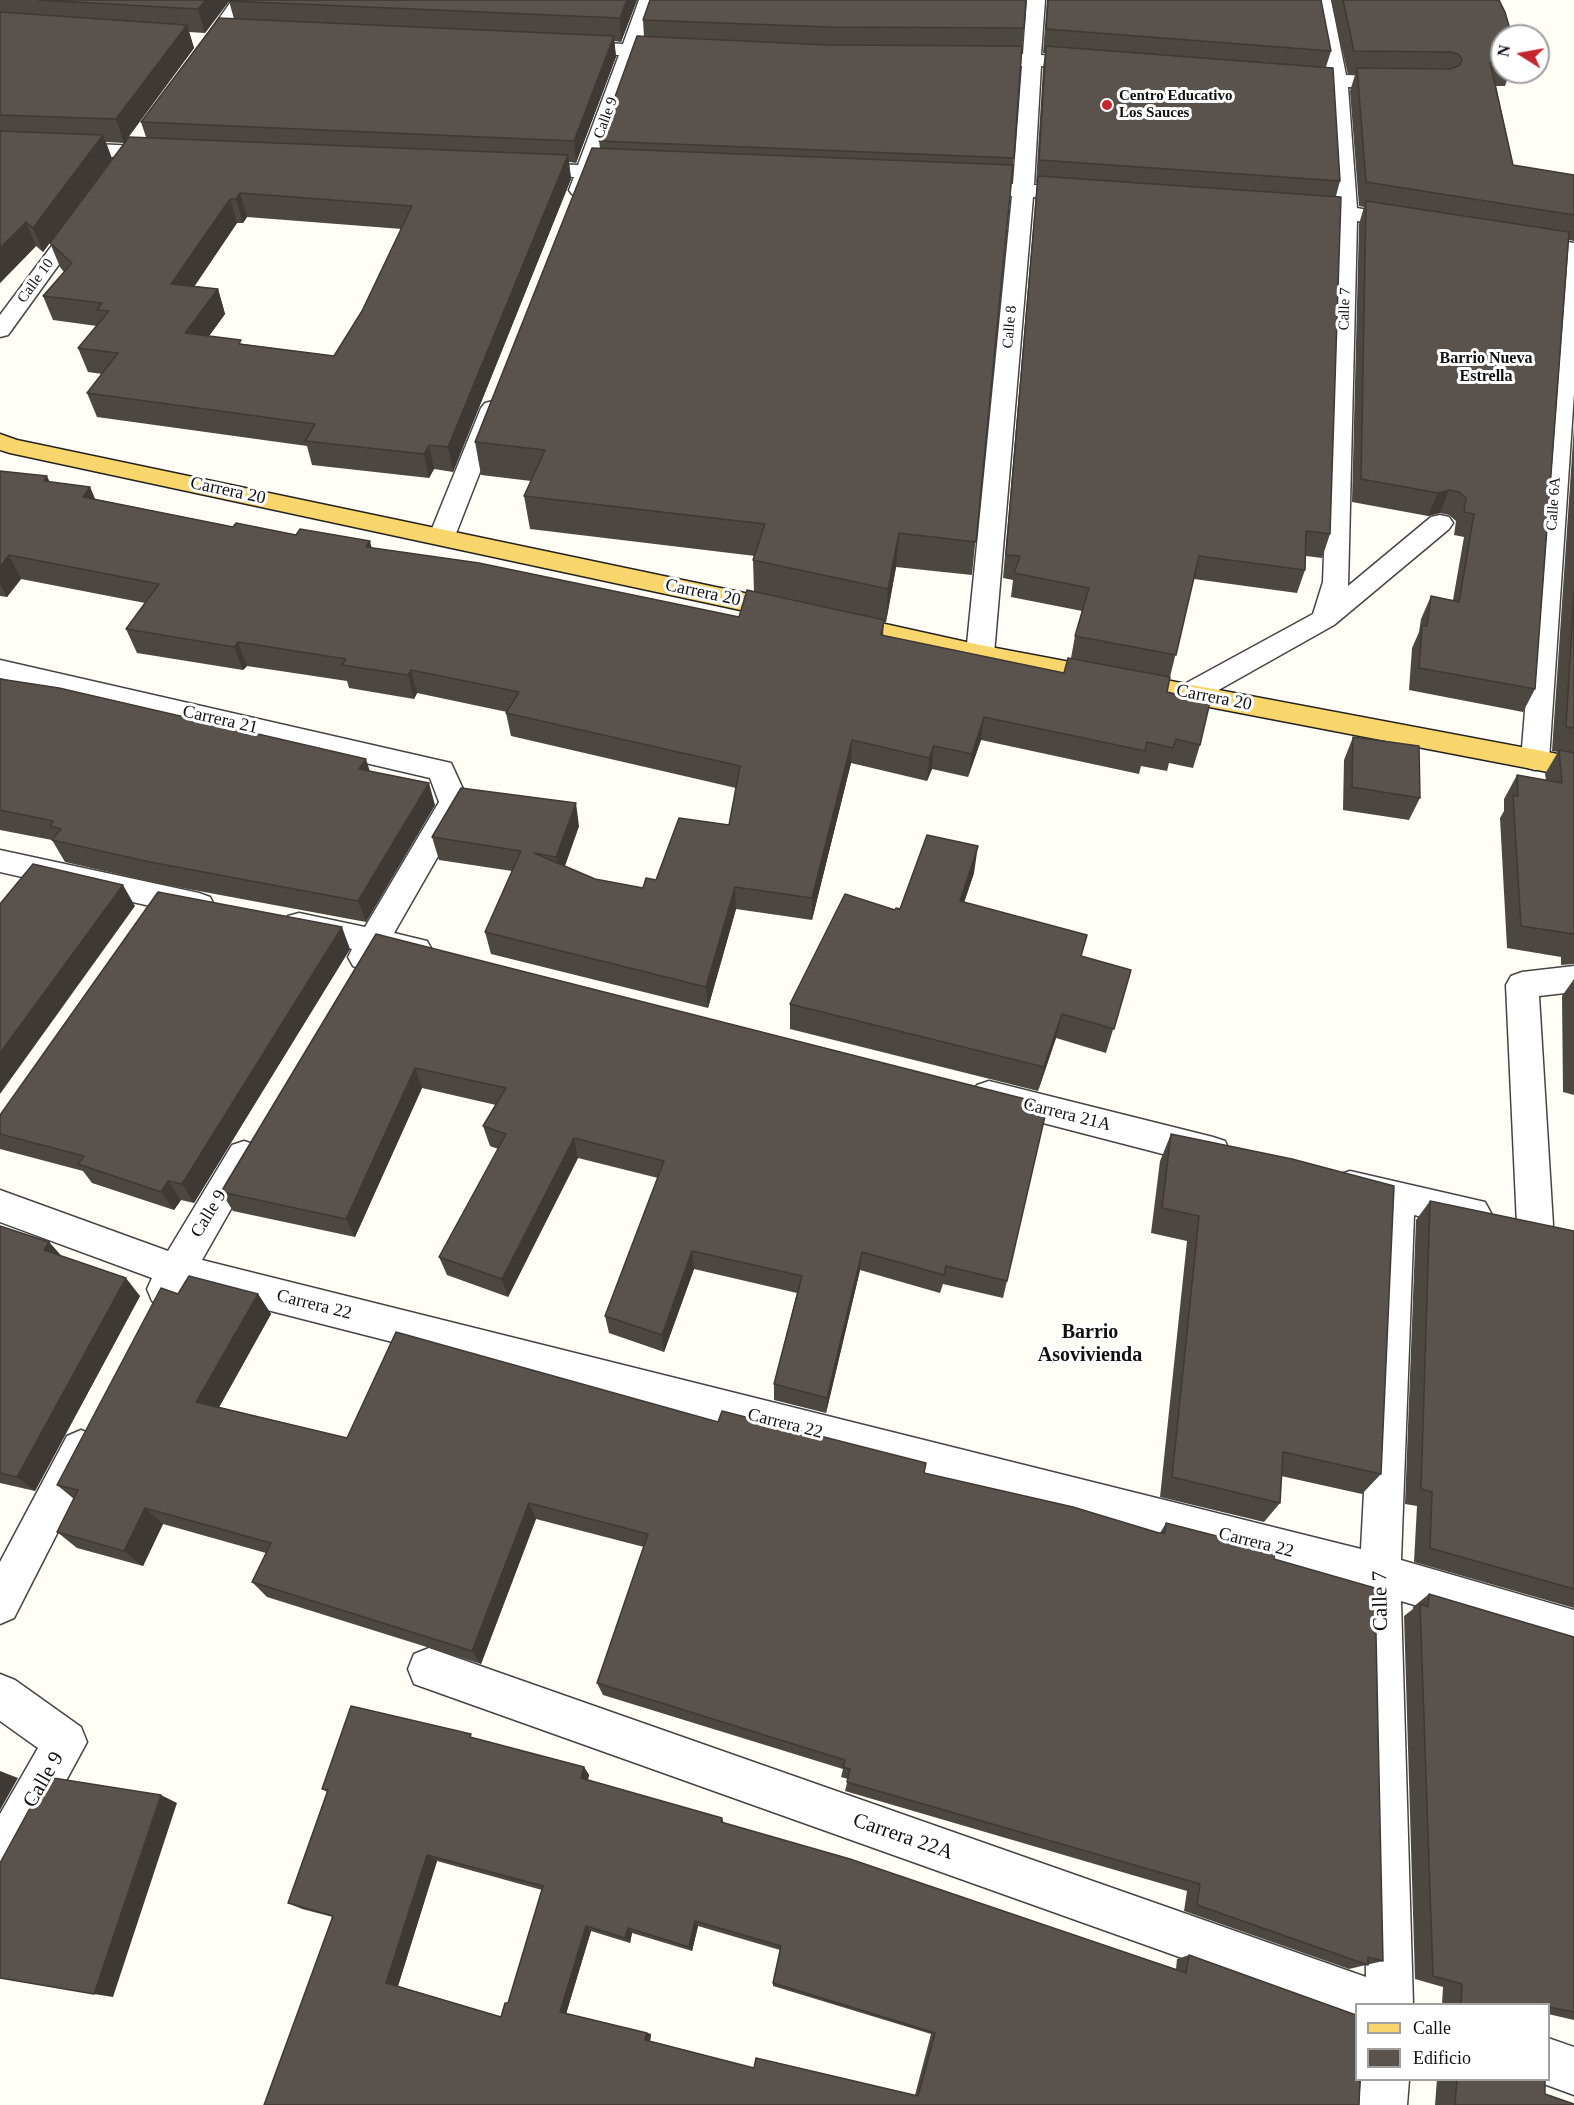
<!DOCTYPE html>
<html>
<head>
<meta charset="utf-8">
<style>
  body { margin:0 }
  #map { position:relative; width:1574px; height:2105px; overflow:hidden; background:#fffdf5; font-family:"Times New Roman",serif }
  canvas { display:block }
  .legend { position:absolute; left:1355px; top:2003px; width:195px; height:78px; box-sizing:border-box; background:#fff; border:2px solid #a0a0a0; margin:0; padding:8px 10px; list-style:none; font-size:18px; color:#111 }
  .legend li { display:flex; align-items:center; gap:12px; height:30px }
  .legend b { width:30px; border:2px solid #a0a0a0 }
  .north { position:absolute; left:1490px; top:24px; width:60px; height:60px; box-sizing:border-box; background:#fff; border:2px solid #a0a0a0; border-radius:50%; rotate:281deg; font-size:16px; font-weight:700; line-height:24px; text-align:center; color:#111 }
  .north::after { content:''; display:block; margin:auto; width:21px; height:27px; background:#c4262e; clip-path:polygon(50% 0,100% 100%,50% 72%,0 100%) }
</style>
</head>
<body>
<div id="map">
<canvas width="1574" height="2105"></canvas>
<ul class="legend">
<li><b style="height:8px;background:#f9d66b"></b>Calle</li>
<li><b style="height:16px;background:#5a524d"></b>Edificio</li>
</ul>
<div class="north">N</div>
</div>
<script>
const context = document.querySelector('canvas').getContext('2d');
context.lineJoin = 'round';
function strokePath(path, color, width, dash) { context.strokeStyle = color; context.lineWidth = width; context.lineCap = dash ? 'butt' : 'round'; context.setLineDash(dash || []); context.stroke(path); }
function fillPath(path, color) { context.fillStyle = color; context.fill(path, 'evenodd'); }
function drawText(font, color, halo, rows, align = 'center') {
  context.font = font + ' "Times New Roman",serif'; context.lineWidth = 6; context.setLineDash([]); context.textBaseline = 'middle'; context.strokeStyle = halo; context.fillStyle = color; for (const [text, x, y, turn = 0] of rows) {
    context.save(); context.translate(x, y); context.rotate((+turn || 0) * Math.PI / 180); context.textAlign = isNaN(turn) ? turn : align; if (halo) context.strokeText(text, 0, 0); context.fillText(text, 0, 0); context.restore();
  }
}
const minor = new Path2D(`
  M 232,0 L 250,0 L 209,60 L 195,60 L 193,56 Z
  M 639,0 L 657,0 L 641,45 L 683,48 L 685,52 L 683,56 L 637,56 L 598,166 L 635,169 L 638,173 L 635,177 L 594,178 L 586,194 L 579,196 L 572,194 L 569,190 L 574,177 L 517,173 L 514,169 L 517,165 L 524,163 L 578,165 L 619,55 L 572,53 L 565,51 L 563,47 L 565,43 L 572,41 L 623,44 Z
  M 1027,0 L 1045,0 L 1041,55 L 1090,59 L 1097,61 L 1099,65 L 1097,69 L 1090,71 L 1041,66 L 1034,185 L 1081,188 L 1088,190 L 1091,194 L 1088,198 L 1081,200 L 1033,197 L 994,654 L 990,661 L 980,663 L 970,661 L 966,654 L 1012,196 L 961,191 L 958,187 L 961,183 L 968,181 L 1013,184 L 1022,66 L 977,66 L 970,64 L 968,60 L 970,56 L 977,54 L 1023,54 Z
  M 1313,0 L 1331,0 L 1346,75 L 1398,77 L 1405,79 L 1407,83 L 1405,87 L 1398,89 L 1348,87 L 1357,208 L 1406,217 L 1413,219 L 1416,223 L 1413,227 L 1406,229 L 1357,221 L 1348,586 L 1431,517 L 1440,515 L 1449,517 L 1453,523 L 1449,529 L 1334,625 L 1199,701 L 1189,704 L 1179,701 L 1175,694 L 1179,687 L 1313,614 L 1323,582 L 1336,219 L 1290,214 L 1287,210 L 1290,206 L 1297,204 L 1336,206 L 1329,86 L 1281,83 L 1279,79 L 1281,75 L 1327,75 Z
  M 0,140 L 164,147 L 171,149 L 174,153 L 171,157 L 164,159 L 0,152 Z
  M 81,214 L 88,216 L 91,220 L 8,335 L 0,337 L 0,315 L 74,216 Z
  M 1522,235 L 1574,243 L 1574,393 L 1549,760 L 1545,767 L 1535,770 L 1525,767 L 1521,760 L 1562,254 L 1514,246 L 1511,241 L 1514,236 Z
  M 493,401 L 501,403 L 505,408 L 455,536 L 451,542 L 442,544 L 433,542 L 429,536 L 481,408 L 485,403 Z
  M 0,660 L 451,763 L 469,802 L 394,933 L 427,941 L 432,950 L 427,959 L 416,962 L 381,955 L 375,966 L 364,970 L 353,966 L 348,957 L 352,949 L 288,934 L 283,925 L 288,916 L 299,913 L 365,927 L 439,802 L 430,778 L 0,678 Z
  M 0,850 L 199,893 L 210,897 L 214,905 L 210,913 L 199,917 L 0,872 Z
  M 1574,966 L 1574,992 L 1539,996 L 1553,1225 L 1548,1236 L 1535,1241 L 1522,1236 L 1517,1225 L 1506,985 L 1511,976 L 1522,972 Z
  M 989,1081 L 1213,1137 L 1225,1141 L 1230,1152 L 1225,1163 L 1213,1167 L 989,1109 L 977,1105 L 972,1095 L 977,1085 Z
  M 244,1141 L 256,1145 L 261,1156 L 202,1260 L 1361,1549 L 1379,1208 L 1338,1197 L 1333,1186 L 1338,1175 L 1350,1171 L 1485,1202 L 1491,1213 L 1485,1224 L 1473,1229 L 1414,1215 L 1401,1560 L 1574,1610 L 1574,1652 L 1401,1601 L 1413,2004 L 1356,2004 L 1356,2020 L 414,1684 L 408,1669 L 414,1654 L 429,1648 L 1366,1977 L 1360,1589 L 185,1289 L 178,1301 L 165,1306 L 152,1301 L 147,1289 L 152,1278 L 0,1222 L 0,1190 L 168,1251 L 232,1145 Z
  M 81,1430 L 95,1436 L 100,1449 L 14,1618 L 0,1624 L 0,1562 L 67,1436 Z
  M 0,1674 L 15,1680 L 81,1727 L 87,1742 L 16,1873 L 0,1879 L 0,1814 L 38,1748 L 0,1721 Z
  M 1548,2038 L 1574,2047 L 1574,2095 L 1533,2080 L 1548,2080 Z
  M 1361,2080 L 1409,2080 L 1407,2105 L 1359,2105 Z`);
const primary = new Path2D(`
  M 0,434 L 17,440 L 787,602 L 796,605 L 800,611 L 796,617 L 787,620 L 10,453 L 0,450 Z
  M 840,614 L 980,645 L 1574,757 L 1574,777 L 980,663 L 831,629 L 827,623 L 831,617 Z`);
strokePath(minor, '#444', 3);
strokePath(primary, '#222', 3);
fillPath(minor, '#fff');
fillPath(primary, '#f9d66b');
fillPath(new Path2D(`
  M 0,0 L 637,0 L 621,42 L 614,41 L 616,57 L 576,163 L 569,162 L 571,179 L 453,472 L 434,469 L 429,478 L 312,465 L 307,446 L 97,417 L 87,393 L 102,374 L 88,372 L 78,348 L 97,326 L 53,320 L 43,296 L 64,272 L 60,267 L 50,243 L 146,137 L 141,122 L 234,19 L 229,1 L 205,33 L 189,32 L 194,48 L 124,143 L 106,142 L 112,159 L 43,252 L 36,246 L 0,283 ZM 247,217 L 402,229 L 362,311 L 334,356 L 243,344 L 209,336 L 225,314 L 218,289 L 194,286 L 237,223 L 243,223 Z
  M 1047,0 L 1321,0 L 1331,51 L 1326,67 L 1340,181 L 1336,196 L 1330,534 L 1322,558 L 1306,556 L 1305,570 L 1297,593 L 1194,579 L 1170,677 L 1167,692 L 1200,745 L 1193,768 L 1169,763 L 1167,771 L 1141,766 L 1139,774 L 981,740 L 968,777 L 932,769 L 927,781 L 851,763 L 812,920 L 736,909 L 708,1008 L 491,954 L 485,932 L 512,871 L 439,860 L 432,837 L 579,826 L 565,866 L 595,879 L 643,888 L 656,880 L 729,825 L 736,788 L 511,736 L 506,713 L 507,712 L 417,693 L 414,699 L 349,688 L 347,681 L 247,666 L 243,670 L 137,653 L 126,629 L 145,603 L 21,579 L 7,597 L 0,596 L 0,471 L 50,482 L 90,487 L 95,499 L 233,527 L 372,548 L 739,617 L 754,592 L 753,560 L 755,556 L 530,529 L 524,496 L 531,481 L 481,475 L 475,442 L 600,148 L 599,141 L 644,37 L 643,20 L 1024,28 L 1013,165 L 972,575 L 896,567 L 886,622 L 884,622 L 883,636 L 1064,673 L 1071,658 L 1075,636 L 1082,611 L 1011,597 L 1013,580 L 1003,578 L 1037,183 L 1036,183 L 1043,68 L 1045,53 L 1043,53 Z
  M 1331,0 L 1499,0 L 1502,36 L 1502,72 L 1510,72 L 1505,86 L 1496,86 L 1513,165 L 1574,175 L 1574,241 L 1569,240 L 1535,689 L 1523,712 L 1409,690 L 1412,648 L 1419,632 L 1421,619 L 1431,596 L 1453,600 L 1464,537 L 1454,535 L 1456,521 L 1449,515 L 1440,513 L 1428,516 L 1352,502 L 1359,224 L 1364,207 L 1359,206 L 1350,91 L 1355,75 L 1348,75 Z
  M 1574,426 L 1574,964 L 1561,965 L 1561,957 L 1507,948 L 1500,818 L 1504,811 L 1504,799 L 1517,775 L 1546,780 L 1545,774 L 1558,752 L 1552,751 Z
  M 0,679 L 369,771 L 435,805 L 366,922 L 161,884 L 65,862 L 52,840 L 0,830 Z
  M 1353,737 L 1420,798 L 1409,820 L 1343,810 L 1344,760 Z
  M 974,873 L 964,902 L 1082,956 L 1131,970 L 1106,1053 L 1056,1038 L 1038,1091 L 790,1029 L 790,1004 L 895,910 L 900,909 Z
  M 376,934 L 1033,1101 L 1030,1113 L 1007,1281 L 1003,1298 L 943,1284 L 940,1293 L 860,1270 L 826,1413 L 774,1400 L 774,1384 L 797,1293 L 694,1269 L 664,1352 L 609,1333 L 605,1316 L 658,1178 L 578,1158 L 508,1297 L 447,1275 L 439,1257 L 498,1149 L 490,1146 L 483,1126 L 496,1105 L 422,1088 L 355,1237 L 233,1211 L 221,1192 Z
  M 350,949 L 194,1203 L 181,1200 L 174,1210 L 92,1183 L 83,1171 L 0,1149 L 0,1115 Z
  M 1574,979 L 1574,1095 L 1563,1092 L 1562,996 Z
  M 1171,1134 L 1381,1474 L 1362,1494 L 1281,1476 L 1280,1503 L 1264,1522 L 1160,1497 L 1187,1241 L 1151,1233 L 1160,1161 Z
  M 1430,1201 L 1574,1231 L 1574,1608 L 1414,1562 L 1417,1506 L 1405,1504 L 1416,1220 Z
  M 0,1226 L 49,1242 L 62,1257 L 140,1296 L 35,1491 L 0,1483 Z
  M 178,1294 L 258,1294 L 271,1314 L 219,1407 L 347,1438 L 718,1422 L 1160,1533 L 1166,1523 L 1274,1559 L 1383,1961 L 1349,1969 L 1184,1911 L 1187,1891 L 845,1791 L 848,1779 L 841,1777 L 843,1769 L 603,1695 L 597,1683 L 644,1547 L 536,1519 L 481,1664 L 267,1597 L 252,1582 L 266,1553 L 163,1524 L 143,1566 L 77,1548 L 57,1532 L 74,1499 L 57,1485 Z
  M 1429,1594 L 1574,1637 L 1574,2020 L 1548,2014 L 1548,2004 L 1442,2004 L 1443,1987 L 1415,1979 L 1404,1616 L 1413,1609 L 1413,1607 Z
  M 475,1738 L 584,1767 L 589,1775 L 588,1780 L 722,1818 L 724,1823 L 1176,1969 L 1177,1959 L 1189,1955 L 1359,2105 L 264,2105 L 333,1917 L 302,1909 L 288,1903 L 327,1792 L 322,1789 ZM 437,1861 L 542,1890 L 508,2003 L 501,2017 L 398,1986 ZM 698,1926 L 780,1950 L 773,1983 L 773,1986 L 931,2034 L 915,2095 L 754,2068 L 650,2041 L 651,2034 L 566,2014 L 591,1931 L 630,1943 L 632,1933 L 692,1951 Z
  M 1437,2079 L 1545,2079 L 1545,2094 L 1574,2105 L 1435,2105 Z`), '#4d4742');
fillPath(new Path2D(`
  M 206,0 L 230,0 L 205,33 L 198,9 Z
  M 627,0 L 637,0 L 621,42 L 620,18 Z
  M 187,25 L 194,48 L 124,143 L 116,119 Z
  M 614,36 L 616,57 L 576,163 L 574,141 Z
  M 103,135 L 112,159 L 43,252 L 33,228 Z
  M 568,155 L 571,179 L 453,472 L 448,447 Z
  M 240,193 L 247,217 L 243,223 L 236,199 Z
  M 230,199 L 237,223 L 180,308 L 171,284 Z
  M 26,222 L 36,246 L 0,283 L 0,248 Z
  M 218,289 L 225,314 L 193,358 L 185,333 Z
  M 429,445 L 434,469 L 429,478 L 424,454 Z
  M 47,476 L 58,500 L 44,481 Z
  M 90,487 L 100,511 L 83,497 Z
  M 1449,490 L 1440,513 L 1428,516 L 1438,493 Z
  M 899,533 L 896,567 L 886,622 L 888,589 Z
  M 370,541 L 376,565 L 366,547 Z
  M 9,555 L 21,579 L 7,597 L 0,584 L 0,567 Z
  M 238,642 L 247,666 L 243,670 L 234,647 Z
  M 411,670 L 417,693 L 414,699 L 408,675 Z
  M 984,717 L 981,740 L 968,777 L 972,754 Z
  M 852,740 L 851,763 L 812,920 L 812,898 Z
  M 934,746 L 932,769 L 927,781 L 929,758 Z
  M 366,759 L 373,781 L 359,769 Z
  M 429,783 L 435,805 L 366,922 L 358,901 Z
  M 576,803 L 579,826 L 560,879 L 556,857 Z
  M 978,846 L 974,873 L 956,927 L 960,901 Z
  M 123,885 L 135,906 L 0,1094 L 0,1053 Z
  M 735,887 L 736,909 L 708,1008 L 706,987 Z
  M 342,927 L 350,949 L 194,1203 L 182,1184 Z
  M 1062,1014 L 1056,1038 L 1038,1091 L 1044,1067 Z
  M 415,1068 L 422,1088 L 355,1237 L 346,1219 Z
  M 574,1138 L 578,1158 L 508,1297 L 502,1279 Z
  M 168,1181 L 181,1200 L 174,1210 L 161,1192 Z
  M 49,1242 L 65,1260 L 44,1250 Z
  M 692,1251 L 694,1269 L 664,1352 L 662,1335 Z
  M 862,1252 L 860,1270 L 826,1413 L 827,1398 Z
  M 126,1278 L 140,1296 L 35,1491 L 17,1477 Z
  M 258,1294 L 271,1314 L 212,1420 L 196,1402 Z
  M 529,1503 L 536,1519 L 481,1664 L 472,1651 Z
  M 145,1508 L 163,1524 L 143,1566 L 124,1551 Z
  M 584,1767 L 589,1775 L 586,1786 L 581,1778 Z
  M 0,1771 L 18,1778 L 0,1810 Z
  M 161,1795 L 177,1803 L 113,1997 L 94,1994 Z
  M 427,1855 L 437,1861 L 398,1986 L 386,1983 Z
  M 695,1921 L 698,1926 L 692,1951 L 689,1947 Z
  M 586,1926 L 591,1931 L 566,2014 L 560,2012 Z
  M 628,1928 L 632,1933 L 630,1943 L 625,1938 Z
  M 647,2033 L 651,2034 L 650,2042 L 645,2040 Z`), '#3f3936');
const building = new Path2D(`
  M 38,0 L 206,0 L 198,9 Z
  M 230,0 L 627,0 L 620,18 L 229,1 Z
  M 650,0 L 1026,0 L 1024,28 L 829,27 L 643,20 Z
  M 1048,0 L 1321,0 L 1331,51 L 1046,29 Z
  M 1343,0 L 1499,0 L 1505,12 L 1512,36 L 1502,36 L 1502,62 L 1490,62 L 1513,165 L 1574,175 L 1574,215 L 1366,182 L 1357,68 L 1451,69 L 1460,65 L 1462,59 L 1458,54 L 1451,52 L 1354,51 Z
  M 0,12 L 187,25 L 116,119 L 0,115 Z
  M 219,18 L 614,36 L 574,141 L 141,122 Z
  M 637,36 L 828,45 L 1022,46 L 1014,158 L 599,141 Z
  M 1046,46 L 1333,68 L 1340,181 L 1039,160 Z
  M 0,131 L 103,135 L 33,228 L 26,222 L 0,248 Z
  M 129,137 L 568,155 L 448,447 L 429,445 L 424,454 L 305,441 L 315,424 L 87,393 L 118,353 L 78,348 L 109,311 L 97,310 L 102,303 L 43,296 L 72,263 L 50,243 ZM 240,193 L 412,206 L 362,311 L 334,356 L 239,344 L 241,340 L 185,333 L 218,289 L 171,284 L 230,199 L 236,199 Z
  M 592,148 L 1013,165 L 976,542 L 899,533 L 888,589 L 753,560 L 765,524 L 524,496 L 545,450 L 475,442 Z
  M 1038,176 L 1341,197 L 1330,534 L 1306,531 L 1305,570 L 1199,556 L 1176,655 L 1075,636 L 1089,588 L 1014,573 L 1020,556 L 1006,555 Z
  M 1366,201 L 1569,232 L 1535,689 L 1419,668 L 1422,626 L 1427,626 L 1431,596 L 1459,602 L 1474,514 L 1464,512 L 1466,498 L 1459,492 L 1449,490 L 1438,493 L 1361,479 Z
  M 0,471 L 47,476 L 44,481 L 90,487 L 83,497 L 233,527 L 236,523 L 296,535 L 300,529 L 370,541 L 366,547 L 479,563 L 739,617 L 747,590 L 884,620 L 881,635 L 1064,673 L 1068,658 L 1170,677 L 1167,692 L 1210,702 L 1200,745 L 1176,739 L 1173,748 L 1147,742 L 1145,751 L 984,717 L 972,754 L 934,746 L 929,758 L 852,740 L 812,898 L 735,887 L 706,987 L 485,932 L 521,851 L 432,837 L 461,788 L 576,803 L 556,857 L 534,853 L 595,879 L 643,888 L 646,878 L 656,880 L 679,818 L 729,825 L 740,766 L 506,713 L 519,692 L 411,670 L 408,675 L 342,665 L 346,659 L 238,642 L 234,647 L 126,629 L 159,584 L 9,555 L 0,567 Z
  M 1574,591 L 1574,728 L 1566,727 Z
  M 0,679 L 59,688 L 366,759 L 359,769 L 429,783 L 358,901 L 150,862 L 52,840 L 61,829 L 50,826 L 53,821 L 0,810 Z
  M 1353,737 L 1419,746 L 1420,798 L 1352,787 Z
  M 1559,750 L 1574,753 L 1574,934 L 1521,926 L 1513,795 L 1518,796 L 1517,775 L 1562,783 Z
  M 927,835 L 978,846 L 960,901 L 1087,935 L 1081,956 L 1131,970 L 1114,1029 L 1062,1014 L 1044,1067 L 790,1004 L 845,894 L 895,910 L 896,908 L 900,909 Z
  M 33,864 L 123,885 L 0,1053 L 0,904 Z
  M 158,892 L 342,927 L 182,1184 L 168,1181 L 161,1192 L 78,1164 L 84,1156 L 0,1134 L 0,1115 Z
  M 376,934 L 1033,1101 L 1029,1112 L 1045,1116 L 1007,1281 L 946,1266 L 944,1275 L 862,1252 L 827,1398 L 774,1384 L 802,1276 L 692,1251 L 662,1335 L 605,1316 L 664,1161 L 574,1138 L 502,1279 L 439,1257 L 506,1134 L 483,1126 L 506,1088 L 415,1068 L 346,1219 L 221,1192 Z
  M 1171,1134 L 1292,1159 L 1394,1186 L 1381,1474 L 1283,1452 L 1280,1503 L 1172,1477 L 1199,1216 L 1162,1208 Z
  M 1430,1201 L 1574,1231 L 1574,1589 L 1430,1548 L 1432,1492 L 1421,1489 Z
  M 0,1226 L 49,1242 L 44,1250 L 126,1278 L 17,1477 L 0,1473 Z
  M 189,1276 L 258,1294 L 196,1402 L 347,1438 L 396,1332 L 718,1422 L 722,1411 L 926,1463 L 924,1473 L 1073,1507 L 1159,1533 L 1165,1533 L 1166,1523 L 1275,1551 L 1274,1559 L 1375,1588 L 1383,1961 L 1368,1957 L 1368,1965 L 1197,1905 L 1200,1884 L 847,1782 L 850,1769 L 843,1767 L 845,1760 L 597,1683 L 648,1534 L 529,1503 L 472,1651 L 252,1582 L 271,1543 L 145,1508 L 124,1551 L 57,1532 L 78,1490 L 57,1485 L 161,1288 L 178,1294 Z
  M 1429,1594 L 1574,1637 L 1574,2012 L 1548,2007 L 1548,2004 L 1461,2004 L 1462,1984 L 1433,1976 L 1420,1604 L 1428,1607 Z
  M 351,1706 L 471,1734 L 470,1737 L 584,1767 L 581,1778 L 722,1818 L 721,1822 L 850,1859 L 1186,1973 L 1189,1955 L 1356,2015 L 1356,2079 L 1360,2079 L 1359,2105 L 264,2105 L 333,1916 L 288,1903 L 328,1790 L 322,1789 ZM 427,1855 L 543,1886 L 508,2003 L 505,2003 L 501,2017 L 386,1983 ZM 695,1921 L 781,1946 L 773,1983 L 935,2033 L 918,2096 L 756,2058 L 754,2068 L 645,2040 L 647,2033 L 560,2012 L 586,1926 L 625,1938 L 628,1928 L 689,1947 Z
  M 47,1777 L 161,1795 L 94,1994 L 0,1978 L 0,1863 Z
  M 1457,2079 L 1545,2079 L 1545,2094 L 1574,2104 L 1574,2105 L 1455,2105 Z`);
fillPath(building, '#5a524d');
strokePath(building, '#3f3936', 1.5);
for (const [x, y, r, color] of [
  [1107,105,6,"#c4262e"]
]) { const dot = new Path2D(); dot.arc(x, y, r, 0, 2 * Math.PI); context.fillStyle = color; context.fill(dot); strokePath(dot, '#fff', 2); }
drawText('bold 15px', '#111', '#fff', [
  ["Centro Educativo",1119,96],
  ["Los Sauces",1119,113]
], 'left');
drawText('15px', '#111', '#fff', [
  ["Calle 9",606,118,-70],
  ["Calle 10",36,281,-54],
  ["Calle 7",1345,309,-88],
  ["Calle 8",1010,327,-85],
  ["Calle 6A",1554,504,-86]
]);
drawText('bold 16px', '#111', '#fff', [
  ["Barrio Nueva",1486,359],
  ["Estrella",1486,377]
]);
drawText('18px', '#111', '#fff', [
  ["Carrera 20",228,491,12],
  ["Carrera 20",703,593,12],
  ["Carrera 20",1214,698,11],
  ["Carrera 21",220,720,13],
  ["Carrera 21A",1067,1115,14],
  ["Calle 9",209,1214,-59],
  ["Carrera 22",314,1305,14],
  ["Carrera 22",785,1424,14],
  ["Carrera 22",1256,1543,14]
]);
drawText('bold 20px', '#111', '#fff', [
  ["Barrio",1090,1333],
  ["Asovivienda",1090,1356]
]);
drawText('21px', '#111', '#fff', [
  ["Calle 7",1381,1601,-91],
  ["Calle 9",44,1780,-60],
  ["Carrera 22A",903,1837,19]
]);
</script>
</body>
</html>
